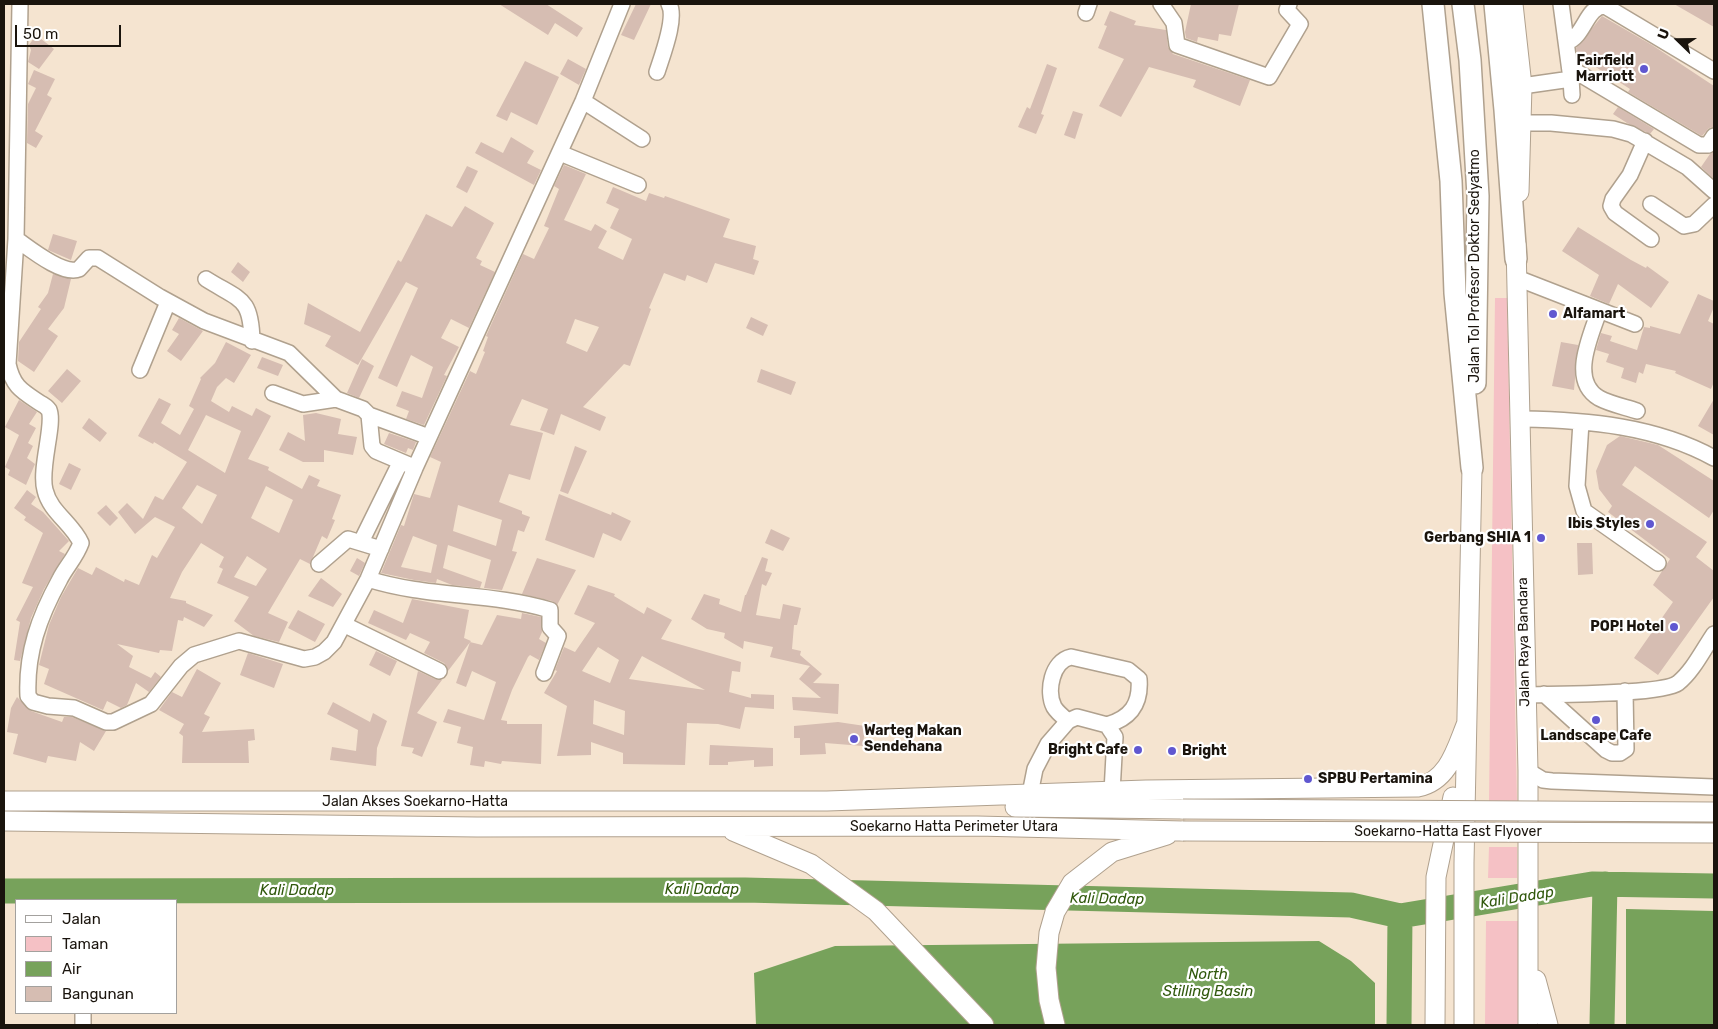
<!DOCTYPE html>
<html>
<head>
<meta charset="utf-8">
<style>
  body { margin:0 }
  #map { position:relative; width:1718px; height:1029px; overflow:hidden; background:#f5e4d0; font-family:Rubik,sans-serif }
  canvas { display:block }
  .frame { position:absolute; inset:0; border:5px solid #1a140d; pointer-events:none }
  .legend { position:absolute; left:15px; top:899px; width:162px; height:115px; box-sizing:border-box; background:#fff; border:1px solid #a3a19e; margin:0; padding:6px 9px; list-style:none; font-size:15px; color:#1a140d }
  .legend li { display:flex; align-items:center; gap:10px; height:25px }
  .legend b { width:25px; border:1px solid #a3a19e }
  .north { position:absolute; left:1653px; top:15px; width:50px; height:50px; -webkit-text-stroke:4px #fff; paint-order:stroke; rotate:292deg; font-size:14px; font-weight:700; line-height:20px; text-align:center; color:#1a140d }
  .north::after { content:''; display:block; margin:auto; width:18px; height:22px; background:#1a140d; clip-path:polygon(50% 0,100% 100%,50% 72%,0 100%) }
  .scale { position:absolute; left:15px; top:25px; width:106px; height:22px; box-sizing:border-box; border:2px solid #1a140d; border-top:0; padding-left:6px; font-size:15px; line-height:18px; white-space:nowrap; color:#1a140d; -webkit-text-stroke:4px #fff; paint-order:stroke }
</style>
</head>
<body>
<div id="map">
<canvas width="1718" height="1029"></canvas>
<div class="frame"></div>
<ul class="legend">
<li><b style="height:6px;background:#fff"></b>Jalan</li>
<li><b style="height:14px;background:#f5c1c5"></b>Taman</li>
<li><b style="height:14px;background:#77a25b"></b>Air</li>
<li><b style="height:14px;background:#d6bdb2"></b>Bangunan</li>
</ul>
<div class="north">U</div>
<div class="scale">50 m</div>
</div>
<script>
const context = document.querySelector('canvas').getContext('2d');
context.lineJoin = 'round';
function fillPath(path, color) { context.fillStyle = color; context.fill(path, 'evenodd'); }
function strokePath(path, color, width, dash) { context.strokeStyle = color; context.lineWidth = width; context.lineCap = dash ? 'butt' : 'round'; context.setLineDash(dash || []); context.stroke(path); }
function drawText(font, color, halo, rows, align = 'center') {
  context.font = font + ' Rubik,sans-serif'; context.lineWidth = 4.5; context.setLineDash([]); context.textBaseline = 'middle'; context.strokeStyle = halo; context.fillStyle = color; for (const [text, x, y, turn = 0] of rows) {
    context.save(); context.translate(x, y); context.rotate((+turn || 0) * Math.PI / 180); context.textAlign = isNaN(turn) ? turn : align; if (halo) context.strokeText(text, 0, 0); context.fillText(text, 0, 0); context.restore();
  }
}
fillPath(new Path2D(`
  M 1495,298 L 1507,298 L 1517,802 L 1489,802 Z
  M 1489,847 L 1517,847 L 1517,878 L 1488,878 Z
  M 1486,921 L 1519,921 L 1518,1025 L 1485,1025 Z`), '#f5c1c5');
fillPath(new Path2D(`
  M 1626,909 L 1714,911 L 1714,1025 L 1626,1025 Z
  M 1319,941 L 1351,961 L 1375,983 L 1375,1025 L 756,1025 L 754,973 L 835,946 Z`), '#77a25b');
strokePath(new Path2D(`
  M 4,891 L 745,890 L 1351,905 L 1400,916 L 1592,884 L 1714,886
  M 1399,1025 L 1400,916
  M 1602,1025 L 1605,884`), '#77a25b', 25);
fillPath(new Path2D(`
  M 499,4 L 546,4 L 583,28 L 577,37 L 555,23 L 548,35 Z
  M 636,4 L 651,4 L 634,40 L 621,35 Z
  M 1191,4 L 1239,4 L 1231,36 L 1219,34 L 1218,41 L 1198,37 L 1197,42 L 1186,38 L 1185,32 Z
  M 1674,4 L 1714,4 L 1714,27 Z
  M 1110,11 L 1136,21 L 1134,25 L 1166,30 L 1168,47 L 1173,54 L 1250,80 L 1240,106 L 1193,87 L 1196,80 L 1149,67 L 1121,117 L 1099,106 L 1124,59 L 1098,48 L 1107,26 L 1104,25 Z
  M 1602,16 L 1652,45 L 1714,86 L 1714,127 L 1709,128 L 1702,136 L 1628,92 L 1630,89 L 1577,55 L 1576,48 Z
  M 36,35 L 54,49 L 39,69 L 28,62 L 31,50 L 29,45 Z
  M 568,59 L 586,69 L 579,85 L 560,74 Z
  M 525,61 L 559,77 L 537,125 L 511,112 L 507,121 L 496,116 Z
  M 1047,64 L 1057,68 L 1041,114 L 1044,115 L 1036,134 L 1018,127 L 1027,107 L 1030,109 Z
  M 34,70 L 55,79 L 47,95 L 52,98 L 35,131 L 43,136 L 36,148 L 27,143 L 28,104 L 36,88 L 28,84 Z
  M 1618,107 L 1654,129 L 1650,134 L 1627,123 L 1613,114 Z
  M 1073,111 L 1083,114 L 1075,139 L 1064,135 Z
  M 511,137 L 534,151 L 527,163 L 541,170 L 534,185 L 475,153 L 481,142 L 503,153 Z
  M 1714,152 L 1714,179 L 1701,167 L 1710,154 Z
  M 564,165 L 586,174 L 564,220 L 591,231 L 595,224 L 607,231 L 598,248 L 623,260 L 632,239 L 610,228 L 619,209 L 606,203 L 613,187 L 646,201 L 649,193 L 664,198 L 665,196 L 730,219 L 723,237 L 756,246 L 753,259 L 759,261 L 754,275 L 715,263 L 707,283 L 687,275 L 685,281 L 664,273 L 649,308 L 651,309 L 630,366 L 624,364 L 583,407 L 606,417 L 600,431 L 561,414 L 554,435 L 540,430 L 548,409 L 522,399 L 510,425 L 543,433 L 530,480 L 509,474 L 499,502 L 522,511 L 522,514 L 530,517 L 524,532 L 518,530 L 512,551 L 517,552 L 502,590 L 484,588 L 491,560 L 448,545 L 443,568 L 482,582 L 480,588 L 452,585 L 437,579 L 436,583 L 414,580 L 381,573 L 401,525 L 404,526 L 414,494 L 430,498 L 441,462 L 430,457 L 470,371 L 476,374 L 485,352 L 483,351 L 488,337 L 486,336 L 523,254 L 534,259 L 549,228 L 544,226 L 559,189 L 554,186 ZM 575,319 L 599,327 L 587,352 L 566,343 ZM 458,505 L 502,520 L 496,546 L 453,531 ZM 413,536 L 437,545 L 431,573 L 401,567 Z
  M 467,166 L 478,171 L 467,193 L 456,187 Z
  M 465,206 L 494,223 L 476,258 L 482,261 L 480,265 L 495,272 L 469,328 L 451,319 L 441,338 L 459,347 L 444,375 L 447,376 L 424,425 L 406,419 L 409,411 L 396,406 L 402,391 L 422,398 L 433,367 L 411,355 L 397,387 L 378,378 L 418,288 L 406,282 L 358,365 L 325,346 L 331,336 L 304,324 L 308,303 L 360,332 L 398,260 L 401,262 L 426,214 L 452,227 Z
  M 1578,227 L 1631,260 L 1646,268 L 1647,266 L 1669,282 L 1651,308 L 1618,284 L 1609,304 L 1590,296 L 1599,275 L 1562,251 Z
  M 53,234 L 77,241 L 71,260 L 48,250 Z
  M 238,262 L 250,272 L 243,282 L 231,272 Z
  M 53,274 L 71,279 L 64,308 L 48,329 L 58,336 L 34,372 L 18,361 L 19,342 L 41,309 L 38,307 L 48,293 Z
  M 1698,294 L 1714,301 L 1714,307 L 1708,321 L 1714,324 L 1714,382 L 1711,389 L 1675,373 L 1676,371 L 1646,364 L 1643,374 L 1639,372 L 1636,383 L 1621,378 L 1624,368 L 1606,362 L 1609,354 L 1596,350 L 1601,333 L 1612,336 L 1610,341 L 1637,350 L 1644,327 L 1650,328 L 1650,326 L 1680,334 Z
  M 751,317 L 768,325 L 763,336 L 746,328 Z
  M 179,318 L 203,331 L 181,361 L 167,351 L 179,334 L 172,330 Z
  M 226,342 L 251,355 L 234,383 L 226,378 L 217,387 L 211,401 L 229,412 L 232,406 L 252,416 L 256,408 L 271,416 L 248,459 L 269,467 L 268,470 L 302,489 L 309,475 L 320,480 L 317,486 L 341,495 L 332,519 L 335,520 L 327,539 L 322,536 L 310,564 L 300,559 L 268,613 L 288,622 L 279,642 L 254,636 L 234,621 L 249,597 L 217,583 L 223,569 L 219,567 L 224,557 L 201,543 L 182,572 L 170,598 L 186,601 L 186,603 L 213,615 L 204,627 L 184,617 L 183,621 L 178,620 L 172,651 L 160,650 L 159,653 L 117,644 L 133,656 L 129,667 L 151,678 L 155,672 L 161,677 L 149,692 L 136,683 L 127,705 L 121,708 L 107,701 L 103,710 L 44,684 L 49,669 L 39,665 L 49,625 L 61,597 L 78,568 L 92,575 L 96,567 L 124,582 L 125,579 L 139,585 L 152,555 L 157,558 L 175,527 L 155,517 L 135,534 L 118,512 L 127,503 L 143,519 L 155,496 L 163,500 L 187,462 L 154,442 L 153,444 L 138,436 L 159,398 L 171,404 L 161,423 L 180,435 L 194,409 L 189,406 L 201,379 L 200,378 L 215,363 ZM 206,415 L 241,431 L 225,473 L 188,450 ZM 197,485 L 217,495 L 202,524 L 182,508 ZM 266,486 L 293,500 L 279,533 L 251,518 ZM 247,556 L 267,569 L 256,586 L 234,577 Z
  M 1561,342 L 1578,345 L 1574,390 L 1552,386 Z
  M 262,357 L 283,365 L 278,376 L 257,368 Z
  M 362,359 L 374,366 L 359,398 L 347,393 Z
  M 67,369 L 81,381 L 62,403 L 48,391 Z
  M 761,369 L 796,382 L 791,395 L 757,382 Z
  M 1714,399 L 1714,435 L 1698,426 Z
  M 19,400 L 37,412 L 29,424 L 36,428 L 28,443 L 33,446 L 27,458 L 35,464 L 26,485 L 8,475 L 10,470 L 5,467 L 19,435 L 5,427 Z
  M 316,413 L 341,419 L 338,434 L 357,437 L 353,455 L 324,450 L 324,462 L 303,462 L 279,450 L 288,432 L 305,441 L 303,415 Z
  M 89,418 L 107,433 L 100,442 L 82,428 Z
  M 389,433 L 416,442 L 413,450 L 408,448 L 406,453 L 384,444 Z
  M 1620,436 L 1658,445 L 1714,481 L 1714,510 L 1709,518 L 1635,466 L 1622,485 L 1707,542 L 1696,557 L 1714,571 L 1714,597 L 1658,675 L 1634,658 L 1673,602 L 1653,585 L 1670,559 L 1608,512 L 1612,506 L 1599,489 L 1596,471 L 1607,445 Z
  M 575,446 L 587,451 L 568,494 L 560,491 Z
  M 69,463 L 81,469 L 71,490 L 59,484 Z
  M 27,490 L 36,497 L 31,504 L 43,512 L 69,541 L 59,551 L 65,554 L 44,589 L 31,618 L 20,661 L 14,660 L 20,622 L 16,620 L 33,587 L 22,583 L 43,533 L 24,520 L 26,517 L 14,508 Z
  M 559,494 L 611,515 L 612,512 L 631,521 L 621,541 L 603,533 L 594,558 L 545,540 Z
  M 106,505 L 118,518 L 110,526 L 97,513 Z
  M 771,529 L 790,538 L 783,551 L 765,543 Z
  M 1577,543 L 1592,543 L 1593,574 L 1578,575 Z
  M 762,557 L 768,559 L 765,571 L 772,573 L 766,586 L 762,584 L 756,615 L 780,619 L 783,604 L 801,608 L 797,625 L 794,625 L 792,649 L 801,651 L 800,655 L 822,674 L 813,683 L 839,684 L 838,714 L 793,710 L 792,697 L 821,698 L 799,679 L 810,666 L 770,657 L 773,647 L 744,641 L 743,649 L 724,638 L 725,633 L 707,629 L 691,619 L 704,594 L 720,599 L 719,604 L 741,612 L 745,595 L 746,595 Z
  M 357,558 L 365,563 L 359,576 L 350,571 Z
  M 537,558 L 576,570 L 557,605 L 552,601 L 522,594 Z
  M 321,578 L 342,594 L 333,607 L 308,596 Z
  M 588,585 L 615,594 L 614,596 L 644,614 L 647,607 L 672,620 L 661,639 L 741,662 L 740,672 L 732,671 L 729,692 L 751,698 L 751,694 L 774,695 L 774,709 L 745,707 L 740,729 L 718,724 L 687,723 L 685,765 L 623,764 L 623,753 L 591,742 L 591,755 L 557,756 L 567,706 L 544,693 L 557,671 L 555,670 L 564,647 L 575,652 L 595,623 L 574,614 ZM 598,647 L 619,660 L 610,683 L 582,671 ZM 642,656 L 705,690 L 629,679 ZM 594,700 L 625,711 L 624,735 L 593,724 Z
  M 412,599 L 469,610 L 464,638 L 471,641 L 448,671 L 444,663 L 424,653 L 430,642 L 410,633 L 406,640 L 368,623 L 374,610 L 403,623 Z
  M 298,610 L 325,624 L 315,642 L 288,628 Z
  M 522,613 L 541,617 L 542,632 L 539,639 L 546,643 L 539,660 L 530,655 L 528,657 L 512,690 L 501,720 L 507,721 L 507,724 L 542,724 L 541,764 L 502,761 L 501,764 L 485,761 L 484,767 L 470,765 L 473,747 L 457,743 L 461,727 L 443,722 L 448,709 L 484,720 L 496,682 L 472,671 L 466,687 L 456,683 L 470,642 L 482,645 L 497,615 L 521,619 Z
  M 376,651 L 397,661 L 390,676 L 369,665 Z
  M 248,653 L 283,664 L 274,688 L 240,675 Z
  M 197,669 L 221,683 L 204,714 L 210,717 L 202,732 L 254,729 L 255,740 L 248,741 L 249,763 L 182,763 L 183,736 L 179,733 L 184,724 L 159,710 L 172,692 L 182,697 Z
  M 418,671 L 435,679 L 442,680 L 417,713 L 437,722 L 422,757 L 412,753 L 414,748 L 401,746 Z
  M 17,697 L 31,711 L 62,722 L 64,717 L 72,717 L 106,731 L 94,751 L 80,742 L 76,761 L 48,756 L 46,763 L 13,754 L 18,734 L 7,732 L 11,708 Z
  M 333,702 L 370,722 L 373,713 L 387,721 L 377,748 L 376,766 L 330,760 L 332,747 L 356,751 L 358,730 L 327,714 Z
  M 838,722 L 865,726 L 863,746 L 825,743 L 826,754 L 800,755 L 800,738 L 794,738 L 794,726 Z
  M 710,745 L 773,748 L 773,766 L 754,767 L 754,760 L 728,762 L 728,765 L 709,765 Z`), '#d6bdb2');
const minor = new Path2D(`
  M 20,4 L 16,239 L 8,364 C 13,387 22,391 40,403 C 44,405 47,407 49,410 C 55,424 39,469 45,490 C 50,512 72,523 81,543 C 76,557 66,567 60,579 C 39,617 26,653 28,696 L 33,702 L 48,706 L 74,708 L 106,722 L 113,722 L 151,704 L 181,666 L 194,655 L 239,641 L 304,659 L 315,657 L 324,652 L 334,642 L 368,579 L 415,468 L 583,101 L 622,4
  M 1161,4 L 1174,23 L 1177,45 L 1269,77 L 1300,24 L 1287,10 L 1289,4
  M 1086,13 L 1089,4
  M 1567,42 C 1585,36 1586,6 1605,6 L 1714,71
  M 1570,68 L 1699,145 L 1708,145 L 1714,136
  M 657,72 C 662,56 677,18 669,4
  M 1571,79 L 1572,95
  M 1522,86 L 1571,79 L 1561,4
  M 583,101 L 642,139
  M 1522,123 L 1551,123 L 1613,129 L 1631,134 L 1687,167 L 1714,191
  M 1645,141 L 1630,175 L 1613,199 L 1611,206 L 1615,213 L 1651,239
  M 560,153 L 638,185
  M 1651,204 L 1684,226 L 1694,224 L 1714,205
  M 16,239 C 29,248 63,276 79,269 L 89,258 L 98,258 L 160,297 L 204,321 L 289,353 L 336,399
  M 1517,278 L 1635,324
  M 206,279 C 241,301 251,297 252,341
  M 1599,311 C 1591,336 1569,380 1599,398 C 1610,404 1625,407 1637,411
  M 140,370 L 168,302
  M 273,393 L 303,404 L 336,399 L 363,409 L 369,415 L 429,437
  M 369,415 L 372,446 L 376,451 L 409,465
  M 1522,419 C 1587,420 1656,426 1714,458
  M 1581,422 L 1577,486 L 1584,511 L 1658,563
  M 361,542 L 400,463
  M 319,564 L 348,539 L 381,549
  M 368,579 C 427,598 490,592 550,610 L 550,627 L 558,636 L 544,673
  M 345,625 L 439,671
  M 1544,694 L 1606,750 L 1612,753 L 1620,753 L 1626,749 L 1625,691
  M 1525,695 C 1551,694 1662,695 1678,683 C 1693,671 1703,650 1714,634
  M 1068,721 C 1063,717 1057,712 1054,707 C 1046,691 1052,661 1071,657 L 1128,670 L 1139,679 C 1141,704 1131,718 1107,725
  M 1528,771 L 1543,780 L 1552,781 L 1714,787
  M 1030,794 L 1035,769 L 1048,744 L 1068,721 L 1077,717 L 1107,725 L 1115,737 L 1112,792
  M 83,1025 L 83,1013`);
const major = new Path2D(`
  M 1513,4 L 1522,86 L 1519,192
  M 1516,244 L 1528,771 L 1528,1025
  M 4,801 L 827,801 L 1146,790 L 1418,787 C 1448,781 1456,750 1466,725
  M 1015,807 L 1183,809
  M 4,821 L 477,827 L 977,826 L 1183,831
  M 733,831 L 811,864 L 876,911 L 984,1025
  M 1536,980 L 1548,1025
  M 1055,1025 L 1049,1000 L 1046,968 L 1049,933 L 1055,912 L 1072,883 L 1112,852 L 1167,835
  M 1435,1025 L 1436,877 L 1453,797
  M 1464,1025 L 1464,863 L 1472,468`);
const highway = new Path2D(`
  M 1433,4 L 1451,181 L 1455,293 L 1472,468
  M 1463,4 L 1470,60 L 1478,196 L 1475,383
  M 1495,4 L 1505,110 L 1516,259`);
strokePath(minor, '#b0a18e', 18);
strokePath(major, '#b0a18e', 21);
strokePath(highway, '#b0a18e', 24);
strokePath(minor, '#fff', 15);
strokePath(major, '#fff', 19);
strokePath(highway, '#fff', 21);
const majorBridge = new Path2D(`
  M 1183,809 L 1714,812
  M 1183,831 L 1714,833`);
strokePath(majorBridge, '#b0a18e', 21, []);
strokePath(majorBridge, '#fff', 19);
for (const [x, y, r, color] of [
  [1644,69,5,"#6057d0"],
  [1553,314,5,"#6057d0"],
  [1650,524,5,"#6057d0"],
  [1541,538,5,"#6057d0"],
  [1674,627,5,"#6057d0"],
  [1596,720,5,"#6057d0"],
  [854,739,5,"#6057d0"],
  [1138,750,5,"#6057d0"],
  [1172,751,5,"#6057d0"],
  [1308,779,5,"#6057d0"]
]) { const dot = new Path2D(); dot.arc(x, y, r, 0, 2 * Math.PI); context.fillStyle = color; context.fill(dot); strokePath(dot, '#fff', 2); }
drawText('bold 14px', '#1a140d', '#fff', [
  ["Fairfield",1634,61],
  ["Marriott",1634,77],
  ["Alfamart",1563,314,"left"],
  ["Ibis Styles",1640,524],
  ["Gerbang SHIA 1",1531,538],
  ["POP! Hotel",1664,627],
  ["Warteg Makan",864,731,"left"],
  ["Sendehana",864,747,"left"],
  ["Landscape Cafe",1596,736,"center"],
  ["Bright Cafe",1128,750],
  ["Bright",1182,751,"left"],
  ["SPBU Pertamina",1318,779,"left"]
], 'right');
drawText('14px', '#1a140d', '#fff', [
  ["Jalan Tol Profesor Doktor Sedyatmo",1475,266,-90],
  ["Jalan Raya Bandara",1524,642,-91],
  ["Jalan Akses Soekarno-Hatta",415,802],
  ["Soekarno Hatta Perimeter Utara",954,827],
  ["Soekarno-Hatta East Flyover",1448,832]
]);
drawText('italic 15px', '#31590d', '#fff', [
  ["Kali Dadap",702,890],
  ["Kali Dadap",297,891],
  ["Kali Dadap",1517,898,-9],
  ["Kali Dadap",1107,899,1],
  ["North",1208,975],
  ["Stilling Basin",1208,992]
]);
</script>
</body>
</html>
